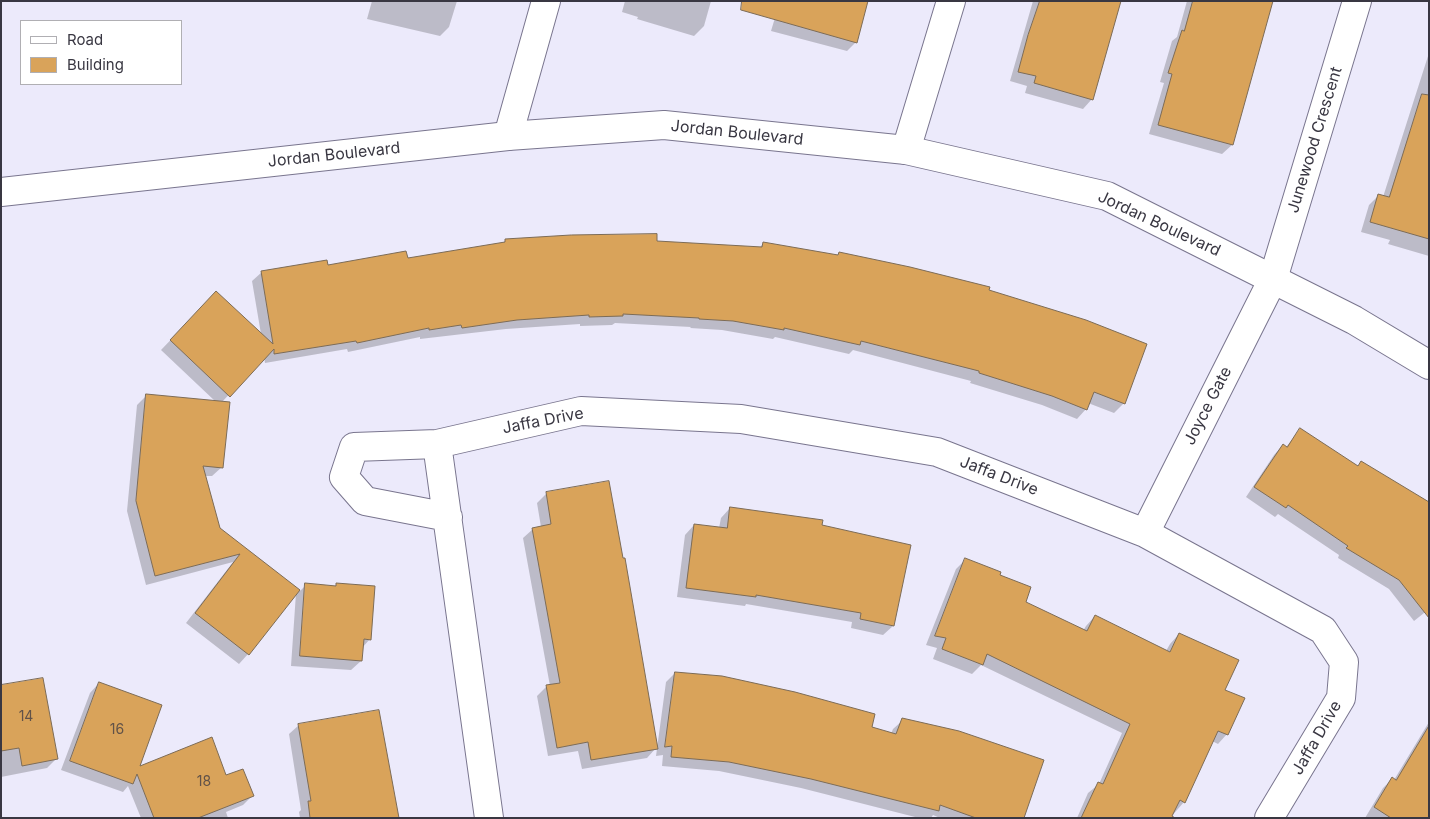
<!DOCTYPE html>
<html>
<head>
<meta charset="utf-8">
<style>
  body { margin:0 }
  #map { position:relative; width:1430px; height:819px; overflow:hidden; background:#eceafb; font-family:Inter,sans-serif }
  canvas { display:block }
  .frame { position:absolute; inset:0; border:2px solid #393742; pointer-events:none }
  .legend { position:absolute; left:20px; top:20px; width:162px; height:65px; box-sizing:border-box; background:#fff; border:1px solid #b0afb3; margin:0; padding:6px 9px; list-style:none; font-size:15px; color:#393742 }
  .legend li { display:flex; align-items:center; gap:10px; height:25px }
  .legend b { width:25px; border:1px solid #b0afb3 }
</style>
</head>
<body>
<div id="map">
<canvas width="1430" height="819"></canvas>
<div class="frame"></div>
<ul class="legend">
<li><b style="height:6px;background:#fff"></b>Road</li>
<li><b style="height:14px;background:#d9a35a"></b>Building</li>
</ul>
</div>
<script>
const context = document.querySelector('canvas').getContext('2d');
context.lineJoin = 'round';
function fillPath(path, color) { context.fillStyle = color; context.fill(path, 'evenodd'); }
function strokePath(path, color, width, dash) { context.strokeStyle = color; context.lineWidth = width; context.lineCap = dash ? 'butt' : 'round'; context.setLineDash(dash || []); context.stroke(path); }
function drawText(font, color, halo, rows, align = 'center') {
  context.font = font + ' Inter,sans-serif'; context.lineWidth = 4.5; context.setLineDash([]); context.textBaseline = 'middle'; context.strokeStyle = halo; context.fillStyle = color; for (const [text, x, y, turn = 0] of rows) {
    context.save(); context.translate(x, y); context.rotate((+turn || 0) * Math.PI / 180); context.textAlign = isNaN(turn) ? turn : align; if (halo) context.strokeText(text, 0, 0); context.fillText(text, 0, 0); context.restore();
  }
}
fillPath(new Path2D(`
  M 372,1 L 457,1 L 449,27 L 440,36 L 367,19 Z
  M 625,1 L 711,1 L 704,26 L 694,36 L 637,19 L 638,17 L 622,12 Z
  M 780,1 L 856,42 L 847,51 L 771,31 Z
  M 1033,1 L 1121,1 L 1092,99 L 1083,109 L 1025,93 L 1027,86 L 1010,81 Z
  M 1187,1 L 1272,1 L 1232,145 L 1222,154 L 1149,134 L 1164,83 L 1160,82 L 1172,41 L 1177,37 Z
  M 1429,53 L 1429,256 L 1388,244 L 1390,240 L 1361,232 L 1369,205 L 1378,196 L 1383,197 Z
  M 506,240 L 656,242 L 759,248 L 764,243 L 837,256 L 840,253 L 987,291 L 1124,403 L 1114,413 L 1088,403 L 1086,409 L 1077,419 L 1042,405 L 970,383 L 971,381 L 853,350 L 849,354 L 775,337 L 773,339 L 722,330 L 690,328 L 691,327 L 615,323 L 612,325 L 580,326 L 580,324 L 506,329 L 420,339 L 420,337 L 348,352 L 347,349 L 265,363 L 264,357 L 222,402 L 222,467 L 212,476 L 205,476 L 219,529 L 300,591 L 306,585 L 334,587 L 337,584 L 370,639 L 362,648 L 361,661 L 351,670 L 291,666 L 296,593 L 248,654 L 239,664 L 186,623 L 233,562 L 146,585 L 127,511 L 137,405 L 147,395 L 216,402 L 161,350 L 207,302 L 261,334 L 252,281 L 262,272 L 407,259 L 502,244 Z
  M 1301,429 L 1357,467 L 1361,463 L 1429,609 L 1414,621 L 1389,589 L 1338,558 L 1339,555 L 1278,514 L 1275,517 L 1246,497 L 1274,455 L 1283,445 L 1286,447 Z
  M 546,494 L 656,748 L 647,758 L 582,769 L 578,751 L 548,756 L 537,696 L 546,687 L 550,686 L 523,538 L 533,529 L 541,527 L 537,503 Z
  M 730,508 L 910,546 L 893,626 L 883,635 L 851,628 L 852,622 L 746,604 L 745,606 L 677,597 L 685,535 L 694,525 L 719,528 L 721,518 Z
  M 965,560 L 998,576 L 1024,602 L 1083,631 L 1086,626 L 1095,616 L 1166,651 L 1170,644 L 1179,634 L 1224,690 L 1227,734 L 1218,744 L 1212,741 L 1184,802 L 1170,818 L 1077,818 L 1088,793 L 1099,784 L 1122,733 L 981,665 L 972,674 L 933,659 L 937,648 L 926,645 L 956,569 Z
  M 675,673 L 891,734 L 893,729 L 903,720 L 1023,818 L 940,818 L 933,815 L 931,818 L 919,818 L 801,788 L 719,771 L 662,766 L 663,755 L 656,756 L 666,682 Z
  M 99,683 L 138,768 L 226,777 L 252,796 L 243,805 L 226,812 L 228,818 L 141,818 L 128,786 L 123,792 L 61,770 L 90,693 Z
  M 1,687 L 56,759 L 47,768 L 1,777 Z
  M 1429,722 L 1429,818 L 1365,818 L 1383,788 L 1392,779 L 1394,780 Z
  M 299,725 L 397,818 L 300,818 L 299,812 L 301,810 L 289,734 Z`), '#0003');
const building = new Path2D(`
  M 742,1 L 868,1 L 857,43 L 741,10 Z
  M 1040,1 L 1121,1 L 1093,100 L 1034,83 L 1036,76 L 1018,72 L 1028,35 Z
  M 1193,1 L 1273,1 L 1233,145 L 1158,125 L 1172,74 L 1168,73 L 1182,30 L 1184,31 Z
  M 1422,94 L 1429,95 L 1429,239 L 1370,222 L 1378,194 L 1389,197 Z
  M 657,234 L 657,241 L 762,247 L 763,242 L 838,255 L 839,252 L 910,267 L 990,287 L 989,290 L 1086,320 L 1147,344 L 1125,404 L 1094,392 L 1087,410 L 1052,396 L 979,373 L 979,371 L 861,341 L 860,345 L 784,328 L 784,330 L 733,321 L 699,319 L 699,318 L 623,314 L 623,316 L 589,317 L 589,315 L 517,320 L 462,328 L 461,325 L 429,330 L 429,328 L 357,343 L 356,341 L 274,354 L 274,349 L 230,397 L 170,340 L 216,291 L 273,344 L 261,271 L 327,260 L 328,265 L 406,251 L 408,258 L 505,242 L 505,239 L 571,235 Z
  M 146,394 L 230,402 L 223,468 L 203,466 L 220,528 L 300,590 L 249,655 L 195,613 L 240,554 L 155,576 L 136,501 Z
  M 1300,428 L 1358,466 L 1361,461 L 1429,502 L 1429,618 L 1399,580 L 1346,548 L 1348,546 L 1288,505 L 1286,508 L 1254,487 L 1283,444 L 1287,447 Z
  M 609,481 L 623,558 L 625,558 L 658,749 L 591,760 L 588,742 L 557,748 L 546,685 L 560,683 L 532,528 L 551,524 L 546,492 Z
  M 730,507 L 823,520 L 822,525 L 911,545 L 894,626 L 860,619 L 861,613 L 756,595 L 756,597 L 686,588 L 694,524 L 727,528 Z
  M 965,558 L 1001,572 L 1000,575 L 1031,587 L 1026,602 L 1087,631 L 1095,615 L 1170,652 L 1179,633 L 1239,660 L 1225,690 L 1245,698 L 1228,735 L 1218,731 L 1185,803 L 1180,800 L 1172,816 L 1175,818 L 1081,818 L 1098,782 L 1103,784 L 1130,724 L 987,654 L 983,665 L 942,649 L 946,638 L 935,636 Z
  M 305,583 L 336,586 L 336,583 L 375,586 L 371,640 L 364,639 L 362,661 L 300,656 Z
  M 675,672 L 722,676 L 795,692 L 875,714 L 872,727 L 896,734 L 902,718 L 959,731 L 1044,760 L 1024,818 L 976,818 L 940,805 L 939,811 L 811,779 L 729,762 L 671,757 L 672,746 L 665,747 Z
  M 43,678 L 58,759 L 22,766 L 19,748 L 1,751 L 1,685 Z
  M 99,682 L 162,705 L 140,766 L 212,737 L 226,775 L 243,769 L 254,796 L 198,818 L 154,818 L 137,774 L 133,784 L 70,761 Z
  M 379,710 L 399,818 L 310,818 L 308,801 L 311,801 L 298,724 Z
  M 1429,726 L 1429,818 L 1391,818 L 1374,807 L 1392,777 L 1396,780 Z`);
fillPath(building, '#d9a35a');
strokePath(building, '#7c6b56', 1);
const street = new Path2D(`
  M 508,136 L 546,1
  M 906,150 L 951,1
  M 437,444 L 354,447 L 344,477 L 365,501 L 448,517
  M 1145,533 L 1273,279 L 1357,1
  M 489,818 L 437,444 L 581,411 L 741,419 L 937,452 L 1145,533 L 1323,630 L 1344,662 L 1341,698 L 1269,818`);
const secondary = new Path2D(`
  M 1,192 L 508,136 L 664,125 L 906,150 L 1107,196 L 1354,320 L 1429,365`);
strokePath(street, '#79758e', 30);
strokePath(secondary, '#79758e', 30);
strokePath(street, '#fff', 28);
strokePath(secondary, '#fff', 28);
drawText('14px', '#615248', null, [
  ["14",26,717],
  ["16",117,730],
  ["18",204,782]
]);
drawText('16px', '#393742', '#fff', [
  ["Jordan Boulevard",737,133,6],
  ["Junewood Crescent",1315,140,-73],
  ["Jordan Boulevard",334,155,-6],
  ["Jordan Boulevard",1159,224,25],
  ["Joyce Gate",1208,406,-63],
  ["Jaffa Drive",543,421,-11],
  ["Jaffa Drive",999,476,21],
  ["Jaffa Drive",1317,738,-60]
]);
</script>
</body>
</html>
